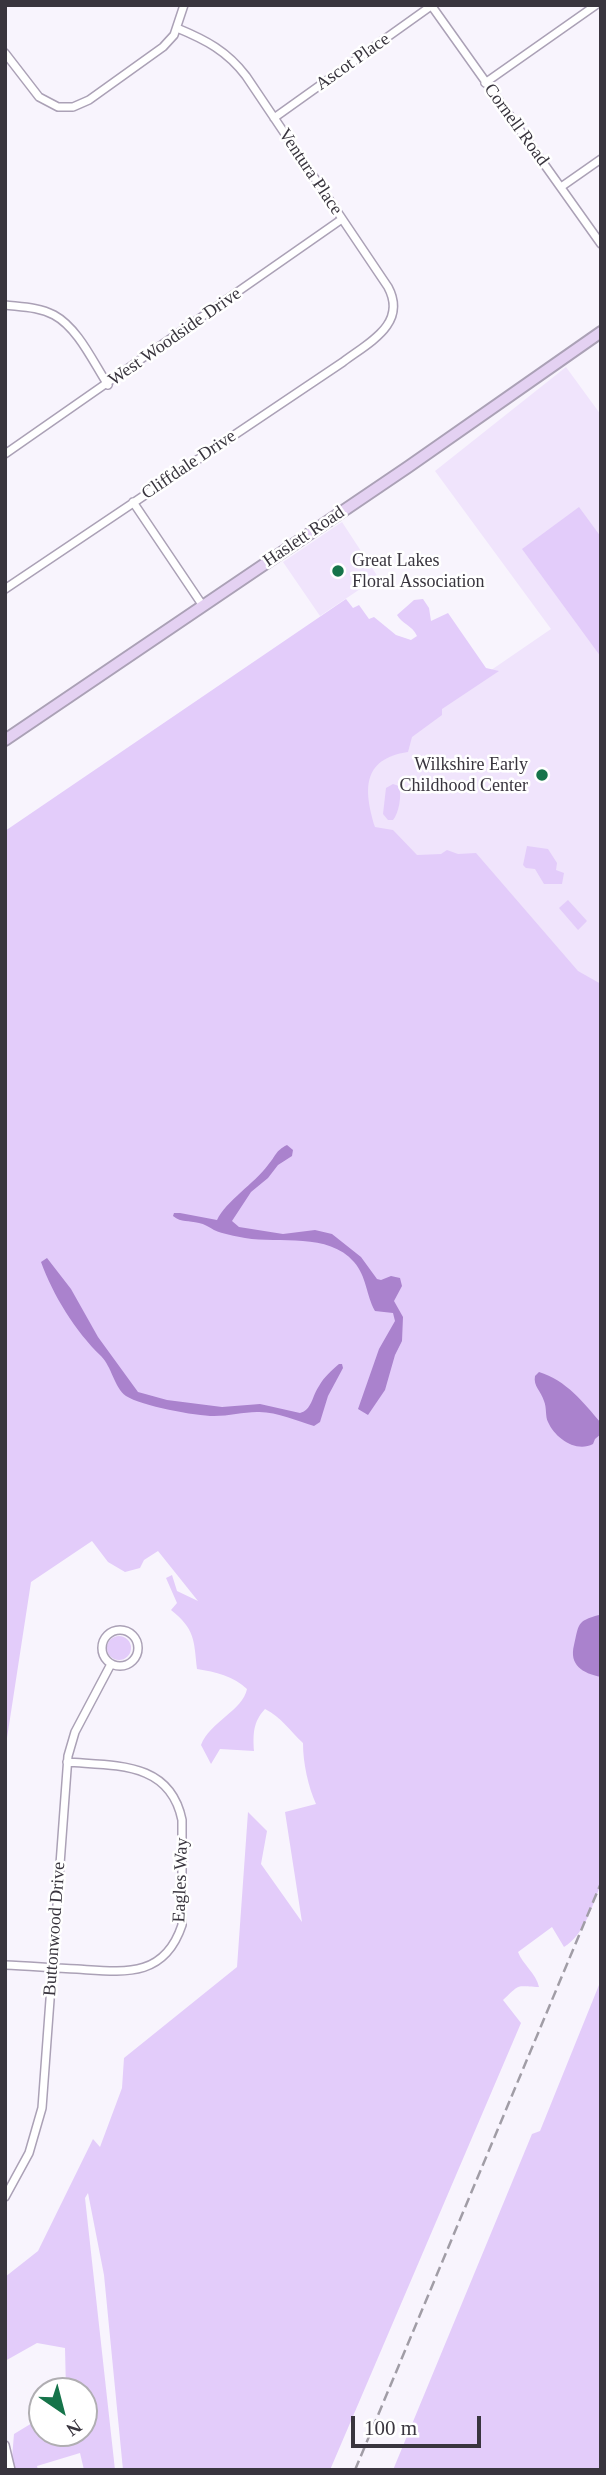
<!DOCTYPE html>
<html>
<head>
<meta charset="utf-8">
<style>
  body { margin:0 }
  #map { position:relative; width:606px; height:2475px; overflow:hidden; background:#f8f4fd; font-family:Georgia,serif }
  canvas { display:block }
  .frame { position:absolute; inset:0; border:7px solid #39353e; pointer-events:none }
  .north { position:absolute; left:28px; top:2377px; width:70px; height:70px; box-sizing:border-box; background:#fff; border:2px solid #b0aeb2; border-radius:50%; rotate:145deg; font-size:19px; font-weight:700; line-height:28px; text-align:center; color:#39353e }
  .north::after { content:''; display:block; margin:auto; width:24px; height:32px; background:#16744a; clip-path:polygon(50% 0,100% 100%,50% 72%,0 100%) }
  .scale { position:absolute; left:351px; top:2416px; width:130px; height:32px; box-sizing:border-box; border:4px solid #39353e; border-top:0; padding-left:9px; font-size:21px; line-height:24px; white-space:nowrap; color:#39353e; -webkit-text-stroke:5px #fff; paint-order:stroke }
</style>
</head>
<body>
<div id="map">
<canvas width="606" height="2475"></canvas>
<div class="frame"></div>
<div class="north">N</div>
<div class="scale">100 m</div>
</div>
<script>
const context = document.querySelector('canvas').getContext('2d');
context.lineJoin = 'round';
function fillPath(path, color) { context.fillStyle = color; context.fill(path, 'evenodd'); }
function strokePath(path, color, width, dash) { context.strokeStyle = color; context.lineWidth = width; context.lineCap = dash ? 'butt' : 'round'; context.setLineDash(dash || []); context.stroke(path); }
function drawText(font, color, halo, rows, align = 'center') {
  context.font = font + ' Georgia,serif'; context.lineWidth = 5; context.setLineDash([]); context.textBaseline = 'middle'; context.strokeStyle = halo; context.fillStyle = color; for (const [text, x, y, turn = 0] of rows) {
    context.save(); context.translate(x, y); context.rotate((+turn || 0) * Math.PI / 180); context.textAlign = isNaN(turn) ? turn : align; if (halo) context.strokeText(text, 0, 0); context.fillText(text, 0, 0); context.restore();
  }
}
fillPath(new Path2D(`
  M 566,367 L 601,415 L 601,1026 L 590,1029 L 460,854 L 405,878 L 343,794 L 344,771 L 551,629 L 435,471 Z
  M 342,522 L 378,577 L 320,616 L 283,562 Z`), '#f0e4fc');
fillPath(new Path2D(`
  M 579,507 L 601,537 L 601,657 L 522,549 Z
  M 346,599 L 353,608 L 359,605 L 369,619 L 374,617 L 396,635 L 411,640 L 417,636 C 412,625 402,624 397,615 L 414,600 L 423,599 L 429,608 L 431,621 L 448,613 L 486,668 L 499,671 L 442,709 L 442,715 L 412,737 L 408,752 C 361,759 364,791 375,827 L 393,830 L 417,855 L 441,854 L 447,850 L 458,854 L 476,853 L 578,971 L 601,984 L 601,1884 C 592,1906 585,1934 564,1947 L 552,1927 L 518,1952 C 523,1965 536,1973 539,1987 C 515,1986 521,1983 503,2000 L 521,2023 L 330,2470 L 123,2470 L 104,2275 L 88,2193 L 85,2198 L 115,2470 L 84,2470 L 80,2453 L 37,2466 L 38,2470 L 11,2470 L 14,2434 L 42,2417 L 42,2433 L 84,2433 L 84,2391 L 66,2391 L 65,2348 L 37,2343 L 5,2361 L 5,2277 L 38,2251 L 93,2139 L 100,2147 L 122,2088 L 124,2058 L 237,1967 L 248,1812 L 267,1831 L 261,1864 L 302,1922 L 285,1812 L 316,1804 C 308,1786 303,1763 303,1743 C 290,1731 281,1717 265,1709 C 253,1722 253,1734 254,1751 L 220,1749 L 211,1764 L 201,1745 C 210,1722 243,1710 247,1689 C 233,1676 216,1672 197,1669 C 194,1640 195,1629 171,1610 L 177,1603 L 166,1578 L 172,1575 L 177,1591 L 198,1601 L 158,1551 L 144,1560 L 140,1568 L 125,1572 L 108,1562 L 92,1541 L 31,1582 L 5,1751 L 5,831 Z
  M 393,784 L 399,786 C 402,795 399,813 393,820 L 388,820 L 383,814 L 386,788 Z
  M 527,846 L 548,849 L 557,863 L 556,870 L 564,873 L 562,884 L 544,884 L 535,869 L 526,868 L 523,865 Z
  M 568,900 L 587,921 L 578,930 L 559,908 Z
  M107 1648a12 12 0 1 1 24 0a12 12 0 1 1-24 0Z
  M 601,1980 L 601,2470 L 393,2470 L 532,2134 L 540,2131 Z`), '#e3ccfa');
fillPath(new Path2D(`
  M 287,1145 L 293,1150 L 292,1156 L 278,1165 L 268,1178 L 251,1192 L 232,1221 L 239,1227 L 283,1234 L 315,1230 L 332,1234 L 361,1257 L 377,1279 L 381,1280 L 391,1276 L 400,1278 L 402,1286 L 394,1301 L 403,1317 L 402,1341 L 395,1355 L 385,1390 L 368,1415 L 358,1409 L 379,1349 L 395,1321 L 393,1313 L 375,1311 C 366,1295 367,1277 354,1262 C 328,1232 280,1244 245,1238 C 235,1236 223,1234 214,1230 C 209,1227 204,1224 199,1223 C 188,1220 182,1223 173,1216 L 174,1213 L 180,1213 L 217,1220 C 226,1201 254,1184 268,1165 C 276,1156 275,1151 287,1145 Z
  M 47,1258 L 71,1289 L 98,1337 L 138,1392 L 167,1400 L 222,1407 L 260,1404 L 300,1413 C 312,1410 312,1396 319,1386 C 324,1377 332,1370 339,1364 L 342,1364 L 343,1368 L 328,1396 L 320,1422 L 314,1426 C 297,1421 275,1411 257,1412 C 243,1412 229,1416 214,1416 C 196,1416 141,1406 126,1396 C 114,1387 112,1367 101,1356 C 75,1331 53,1295 41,1262 Z
  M 539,1372 C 566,1380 584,1403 601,1423 L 601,1434 L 595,1439 L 593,1444 C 576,1453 555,1438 548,1422 C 545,1416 547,1408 544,1401 C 541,1391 533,1386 535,1376 Z
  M 599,1615 L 601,1617 L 601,1677 C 582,1673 569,1665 574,1645 C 579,1625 576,1621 599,1615 Z`), '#aa82cd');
const street = new Path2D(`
  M 431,5 L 601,244
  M 5,53 L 39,97 L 58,107 L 73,107 L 89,100 L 163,47 L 174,35 L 184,5
  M 485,83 L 596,5
  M 274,118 L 431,6
  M 561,187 L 601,159
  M 5,305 C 22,307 39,307 54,315 C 78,328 93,362 108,385
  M 5,454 L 342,219
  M 133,502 L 203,606
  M 5,589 L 343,362 C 368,343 408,324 388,287 L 246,76 C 227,51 206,40 177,28
  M102 1648a18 18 0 1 1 36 0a18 18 0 1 1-36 0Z
  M 5,1965 C 29,1966 53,1968 77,1969 C 123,1972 164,1979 182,1925 L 182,1820 C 170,1761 115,1766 67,1762
  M 5,2197 L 29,2153 L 42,2108 L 68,1756 L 75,1732 L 111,1664
  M 5,2445 L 11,2470`);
const secondary = new Path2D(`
  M 5,740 L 408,467 L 601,332`);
strokePath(street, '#aba1b6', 10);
strokePath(secondary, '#aba1b6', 14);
strokePath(street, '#fff', 7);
strokePath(secondary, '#e4d1f2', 10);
strokePath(new Path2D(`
  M 355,2470 L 601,1883`), '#a19da6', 2.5, [10, 5]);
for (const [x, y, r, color] of [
  [338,571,7,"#16744a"],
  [542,775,7,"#16744a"]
]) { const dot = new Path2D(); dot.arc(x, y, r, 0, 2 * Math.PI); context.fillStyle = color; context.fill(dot); strokePath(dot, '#fff', 2.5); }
drawText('18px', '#39353e', '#fff', [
  ["Ascot Place",353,62,-35],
  ["Cornell Road",516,125,54],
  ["Ventura Place",310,172,56],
  ["West Woodside Drive",175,337,-35],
  ["Cliffdale Drive",189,465,-34],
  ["Haslett Road",304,537,-34],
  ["Eagles Way",181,1880,-88],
  ["Buttonwood Drive",55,1929,-86]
]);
drawText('18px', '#39353e', '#fff', [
  ["Great Lakes",352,561],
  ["Floral Association",352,582],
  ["Wilkshire Early",528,765,"right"],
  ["Childhood Center",528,786,"right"]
], 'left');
</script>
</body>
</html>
